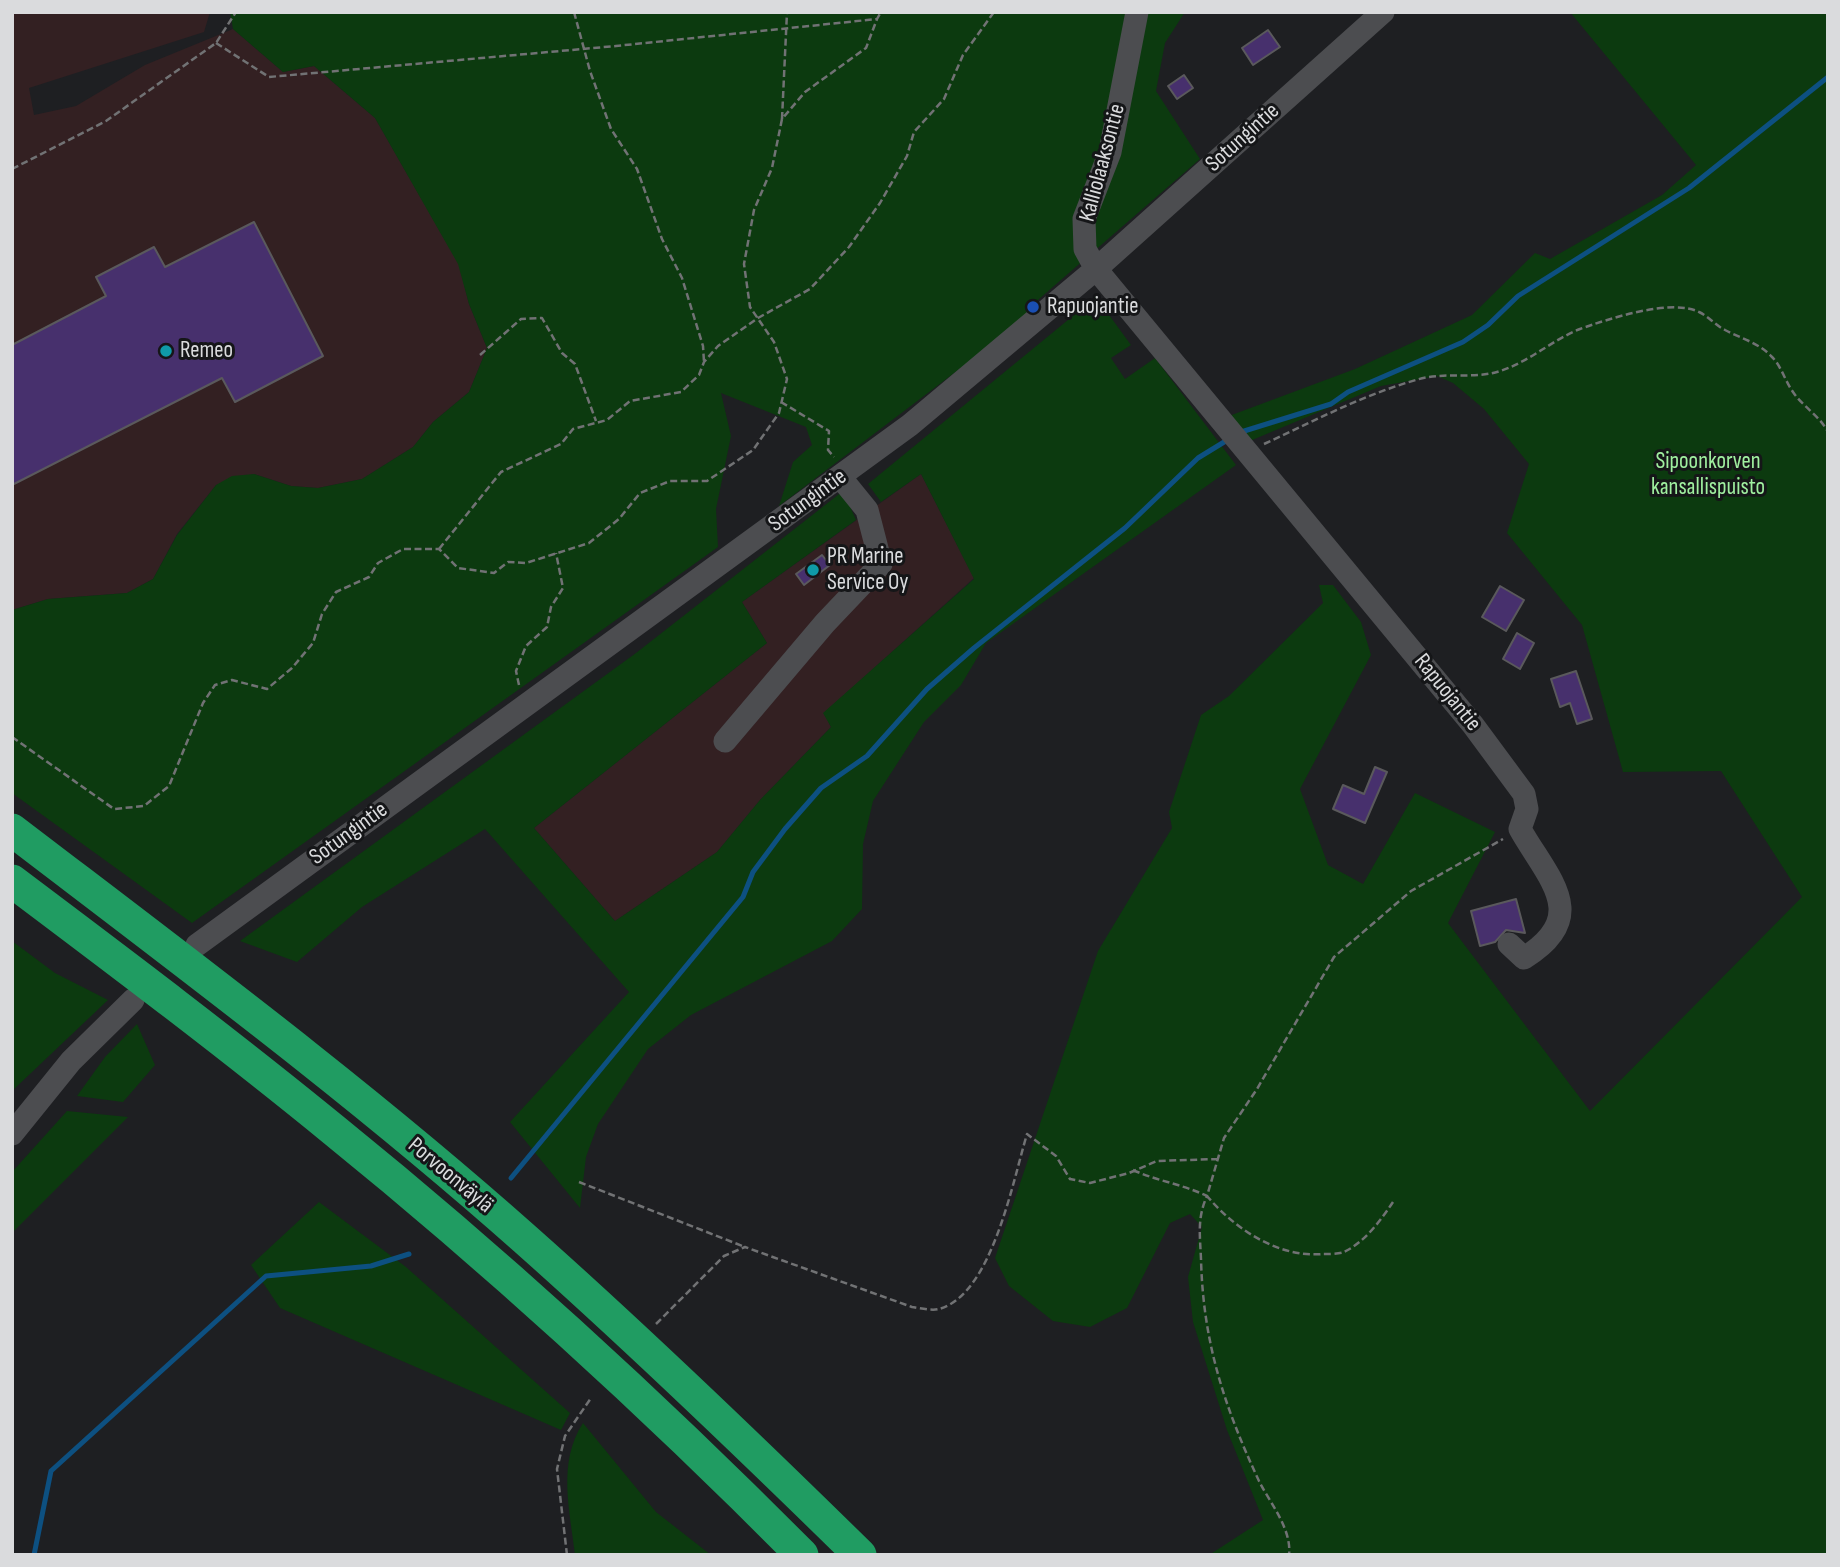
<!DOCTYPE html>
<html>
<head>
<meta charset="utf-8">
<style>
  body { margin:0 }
  #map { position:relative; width:1840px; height:1567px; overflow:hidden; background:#1e1f22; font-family:"Sofia Sans Condensed",sans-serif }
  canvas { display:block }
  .frame { position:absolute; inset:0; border:14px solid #dadbdd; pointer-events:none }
</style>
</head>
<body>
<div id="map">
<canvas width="1840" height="1567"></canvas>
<div class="frame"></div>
</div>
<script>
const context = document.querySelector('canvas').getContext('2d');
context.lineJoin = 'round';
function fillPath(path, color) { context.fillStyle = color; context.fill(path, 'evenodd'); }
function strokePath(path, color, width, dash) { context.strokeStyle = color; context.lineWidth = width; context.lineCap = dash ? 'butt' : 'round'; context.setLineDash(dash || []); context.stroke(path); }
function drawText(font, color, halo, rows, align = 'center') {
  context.font = font + ' "Sofia Sans Condensed",sans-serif'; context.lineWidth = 6; context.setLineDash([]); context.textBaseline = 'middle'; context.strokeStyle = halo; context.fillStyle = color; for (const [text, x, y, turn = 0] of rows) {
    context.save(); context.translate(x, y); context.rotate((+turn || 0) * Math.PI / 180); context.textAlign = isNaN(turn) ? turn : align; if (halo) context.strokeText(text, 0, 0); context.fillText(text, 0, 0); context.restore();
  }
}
fillPath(new Path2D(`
  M 12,12 L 210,12 L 204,32 L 29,88 L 34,115 L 76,106 L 145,65 L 233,29 L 283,72 L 314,66 L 375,118 L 459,264 L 469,304 L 487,348 L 469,392 L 433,422 L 413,447 L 362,479 L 318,488 L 291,486 L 254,474 L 216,485 L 177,534 L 153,579 L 127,593 L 48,599 L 12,610 Z
  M 921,474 L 974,578 L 824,713 L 831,727 L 760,800 L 717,852 L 615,921 L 534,828 L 767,643 L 742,602 Z`), '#332022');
fillPath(new Path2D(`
  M 230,12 L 1185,12 L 1165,43 L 1156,91 L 1200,159 L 1031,306 L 1020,323 L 779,506 L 793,462 L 812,445 L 806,427 L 721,393 L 731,436 L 716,509 L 718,547 L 192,923 L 12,793 L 12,610 L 48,599 L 127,593 L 153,579 L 177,535 L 216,485 L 232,476 L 254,474 L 291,486 L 318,488 L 362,479 L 413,447 L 433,422 L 469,392 L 487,348 L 469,304 L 458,264 L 375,118 L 314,66 L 283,72 L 233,29 Z
  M 1570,12 L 1828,12 L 1828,1555 L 1209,1555 L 1263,1520 L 1227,1430 L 1193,1322 L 1188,1277 L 1202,1227 L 1190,1214 L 1170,1223 L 1127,1308 L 1090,1327 L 1053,1321 L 1009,1286 L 995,1258 L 1098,951 L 1172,828 L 1169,812 L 1201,715 L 1229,696 L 1323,603 L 1319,585 L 1333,585 L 1361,622 L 1371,655 L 1300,789 L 1328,865 L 1363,884 L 1415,793 L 1495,832 L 1448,923 L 1590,1111 L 1802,897 L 1721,771 L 1623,772 L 1582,625 L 1507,533 L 1529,464 L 1484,409 L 1453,383 L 1437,376 L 1381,386 L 1245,443 L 1229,416 L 1355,369 L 1472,315 L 1535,253 L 1550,259 L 1662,195 L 1696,165 Z
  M 1096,297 L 1131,345 L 1111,358 L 1125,379 L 1155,358 L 1236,465 L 986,643 L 961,685 L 924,722 L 873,801 L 863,844 L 862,909 L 832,941 L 691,1015 L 648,1049 L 598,1124 L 586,1157 L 580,1208 L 510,1122 L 629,992 L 485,829 L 362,907 L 297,962 L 240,941 L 636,653 L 843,491 L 856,520 L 742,602 L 767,643 L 534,828 L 615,921 L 717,852 L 760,800 L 831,727 L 823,713 L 974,579 L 921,474 L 881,502 L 868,484 Z
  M 12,941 L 55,973 L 108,1000 L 12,1091 Z
  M 137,1024 L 155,1065 L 123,1102 L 77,1096 L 105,1057 Z
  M 67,1111 L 128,1117 L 12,1233 L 12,1172 Z
  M 319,1202 L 406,1267 L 570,1413 L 561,1430 L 280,1308 L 251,1265 Z
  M 583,1423 L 656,1512 L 711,1555 L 575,1555 C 570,1510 557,1463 583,1423 Z`), '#0c3a0f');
strokePath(new Path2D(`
  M 1241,432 L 1331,404 L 1348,392 L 1463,342 L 1488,325 L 1518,296 L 1689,188 L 1828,77
  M 511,1178 L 743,897 L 753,872 L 785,829 L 821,788 L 867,756 L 927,689 L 974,648 L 1125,528 L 1198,458 L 1229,439
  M 34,1555 L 51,1471 L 266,1276 L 371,1266 L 409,1254`), '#0d5081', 5);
const building = new Path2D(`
  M 1268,30 L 1280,47 L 1253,65 L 1242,48 Z
  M 1184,75 L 1193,88 L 1177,99 L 1168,86 Z
  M 254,222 L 323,356 L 235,402 L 222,378 L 12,485 L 12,345 L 106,296 L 96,277 L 154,247 L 165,267 Z
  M 822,555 L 830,565 L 804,585 L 796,574 Z
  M 1500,586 L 1524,600 L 1506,631 L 1482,617 Z
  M 1517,633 L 1534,643 L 1520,669 L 1503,659 Z
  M 1576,671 L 1592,719 L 1577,724 L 1570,703 L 1560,707 L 1551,679 Z
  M 1375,767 L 1387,772 L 1365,823 L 1333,809 L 1343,785 L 1364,794 Z
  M 1516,899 L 1525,933 L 1506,930 L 1495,942 L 1480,946 L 1471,911 Z`);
fillPath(building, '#47306d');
strokePath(building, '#5a595c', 2);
strokePath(new Path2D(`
  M 574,12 L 590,71 L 611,129 L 637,169 L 662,239 L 682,278 L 703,346 L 704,362
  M 216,43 L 269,77 L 616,46 L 877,19 L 881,12
  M 782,119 L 787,12
  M 12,169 L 106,121 L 216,43 L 236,12
  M 480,355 L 521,319 L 542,318 L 562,353 L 575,364 L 596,421
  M 781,402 L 829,431 L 828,450 L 834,457
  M 1264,444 C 1314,421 1363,395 1416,380 C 1444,371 1472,380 1500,371 C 1529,362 1552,340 1580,329 C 1608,319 1671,298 1699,312 C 1708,316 1715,325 1725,330 C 1740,338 1759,343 1771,356 C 1781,365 1785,381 1793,392 C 1803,407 1819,415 1828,432
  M 439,549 L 501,472 L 561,444 L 573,429 L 607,420 L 630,401 L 681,392 L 699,375 L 704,362 L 718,346 L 758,318 L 810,289 L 849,247 L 880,203 L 907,156 L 914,132 L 944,99 L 963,55 L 994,12
  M 519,685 L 516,671 L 526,646 L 547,627 L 551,607 L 563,588 L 556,553
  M 12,737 L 114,809 L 144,806 L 169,786 L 203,703 L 215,685 L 232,680 L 267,689 L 292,668 L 313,643 L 322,614 L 336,592 L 369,577 L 378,563 L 403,549 L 439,549 L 458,568 L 494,573 L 508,562 L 526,563 L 589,543 L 619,519 L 640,493 L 670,481 L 707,481 L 753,450 L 779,413 L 787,379 L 774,342 L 750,307 L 744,264 L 754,210 L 772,168 L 782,119 L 805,92 L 866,48 L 877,19
  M 1133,1170 C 1157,1181 1182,1184 1207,1196 C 1197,1218 1200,1235 1201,1259 C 1203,1342 1224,1406 1259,1481 C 1270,1503 1292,1529 1289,1555
  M 579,1182 L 745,1247
  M 1393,1202 C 1381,1220 1365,1242 1344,1252 C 1338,1254 1329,1254 1323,1254 C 1278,1258 1235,1229 1207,1196 L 1224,1138 L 1257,1089 L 1334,957 L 1411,891 L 1503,839
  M 656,1324 L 724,1256 L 745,1247 L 912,1307 C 919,1308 932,1311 939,1309 C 992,1295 1013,1180 1027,1134 L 1056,1156 L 1070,1179 L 1090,1183 L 1129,1173 L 1157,1161 L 1217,1159
  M 567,1555 L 557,1469 L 565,1436 L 591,1398`), '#717274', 2.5, [7, 3.5]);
strokePath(new Path2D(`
  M 1137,12 L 1110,152 L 1084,219 L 1085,249 L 1096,269 L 1473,725 L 1524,794 L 1527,809 L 1520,829 C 1548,879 1592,916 1524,958 L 1509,944
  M 725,741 L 825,623 L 881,564 L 867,510 L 841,478
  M 197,945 L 910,425 L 1096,269 L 1383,12
  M 12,1134 L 71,1061 L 133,1000`), '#4c4d50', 23);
strokePath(new Path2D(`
  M 12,830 C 186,963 362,1094 525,1239 C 640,1341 750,1447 860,1555
  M 12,881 C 121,963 230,1045 335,1131 C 498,1263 654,1406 802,1555`), '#209c62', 33);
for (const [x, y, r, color] of [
  [1033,307,7,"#1a4fb4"],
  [166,351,7,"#0f9aa8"],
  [813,570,7,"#0f9aa8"]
]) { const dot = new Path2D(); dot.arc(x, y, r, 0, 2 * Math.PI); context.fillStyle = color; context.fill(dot); strokePath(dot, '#151618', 2.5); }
drawText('23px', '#dadbdd', '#151618', [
  ["Sotungintie",1243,138,-42],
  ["Kalliolaaksontie",1103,163,-75],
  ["Sotungintie",808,501,-36],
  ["Rapuojantie",1447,693,51],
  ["Sotungintie",349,834,-36],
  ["Porvoonväylä",450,1176,40]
]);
drawText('23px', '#dadbdd', '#151618', [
  ["Rapuojantie",1047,307],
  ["Remeo",180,351],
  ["PR Marine",827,557],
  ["Service Oy",827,583]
], 'left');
drawText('23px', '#a0f0a0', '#151618', [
  ["Sipoonkorven",1708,462],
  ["kansallispuisto",1708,488]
]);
</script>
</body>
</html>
